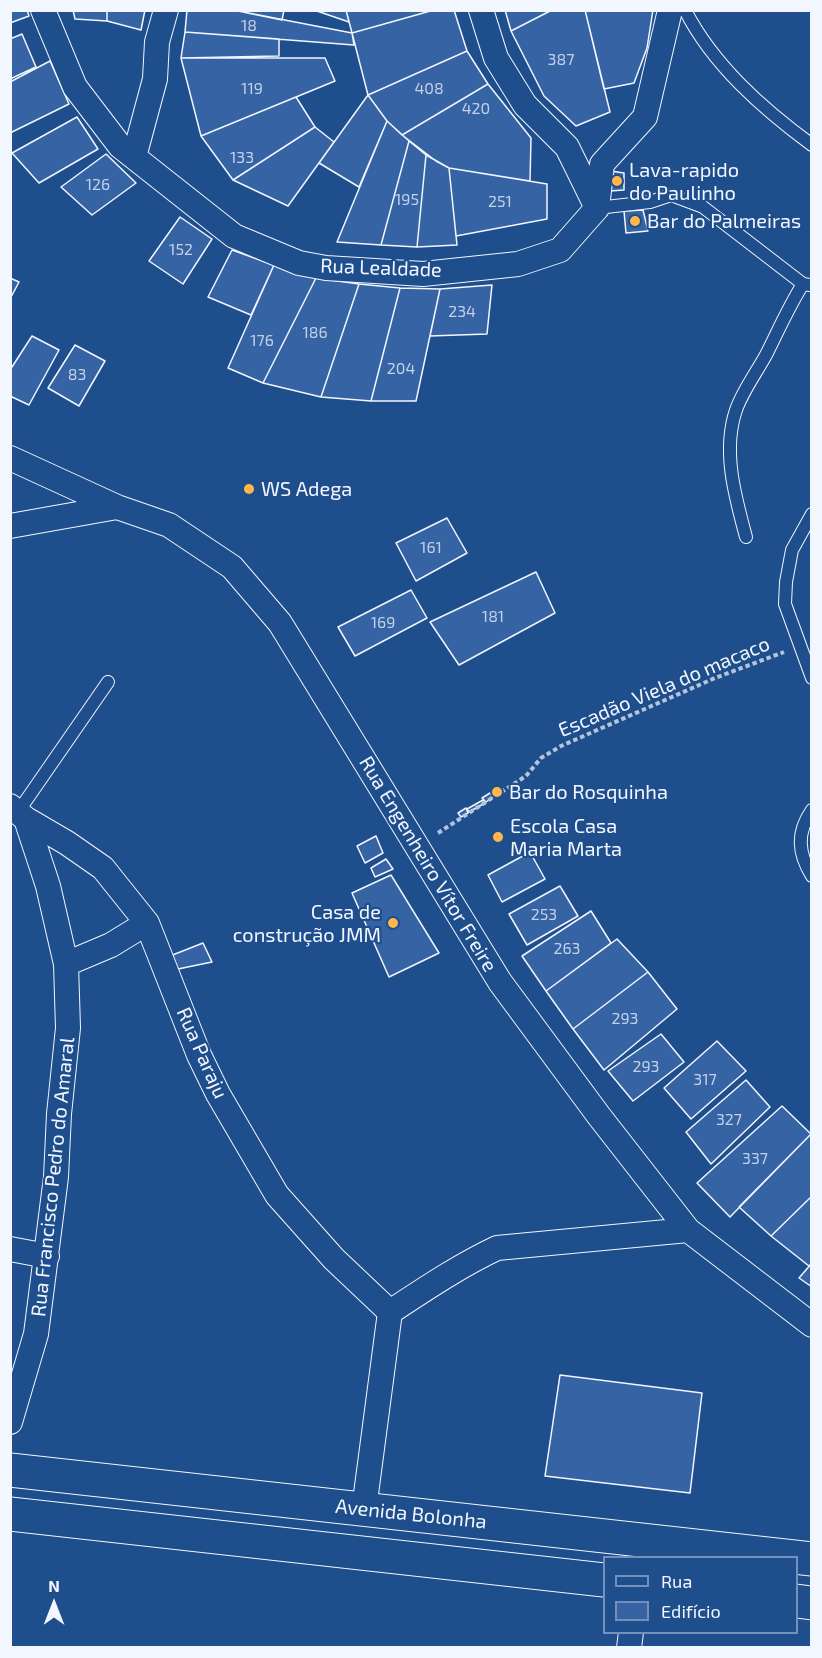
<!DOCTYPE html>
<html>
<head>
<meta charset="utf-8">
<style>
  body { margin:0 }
  #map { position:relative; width:822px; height:1658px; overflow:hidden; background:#1f4e8c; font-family:"Exo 2",sans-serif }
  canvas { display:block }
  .frame { position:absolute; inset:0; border:12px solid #f2f6ff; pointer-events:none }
  .legend { position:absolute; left:603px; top:1556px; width:195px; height:78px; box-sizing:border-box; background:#1f4e8c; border:2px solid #7391ba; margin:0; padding:8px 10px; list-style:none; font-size:18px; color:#f2f6ff }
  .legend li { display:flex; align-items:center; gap:12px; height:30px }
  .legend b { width:30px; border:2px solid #7391ba }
  .north { position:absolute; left:24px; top:1574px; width:60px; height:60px; -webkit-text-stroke:4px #1f4e8c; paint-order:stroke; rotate:0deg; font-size:16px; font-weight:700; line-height:24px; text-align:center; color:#f2f6ff }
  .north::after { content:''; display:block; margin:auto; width:21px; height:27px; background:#f2f6ff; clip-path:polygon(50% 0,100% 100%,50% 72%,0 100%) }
</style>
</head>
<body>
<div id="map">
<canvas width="822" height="1658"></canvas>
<div class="frame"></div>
<ul class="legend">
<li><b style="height:8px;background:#1f4e8c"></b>Rua</li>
<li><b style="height:16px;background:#3563a3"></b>Edifício</li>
</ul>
<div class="north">N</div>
</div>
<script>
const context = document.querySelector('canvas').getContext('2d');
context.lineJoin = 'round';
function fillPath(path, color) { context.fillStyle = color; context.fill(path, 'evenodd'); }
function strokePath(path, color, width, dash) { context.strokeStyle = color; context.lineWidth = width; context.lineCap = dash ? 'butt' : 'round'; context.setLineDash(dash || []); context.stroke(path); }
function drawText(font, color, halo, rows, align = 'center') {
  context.font = font + ' "Exo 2",sans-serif'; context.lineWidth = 4.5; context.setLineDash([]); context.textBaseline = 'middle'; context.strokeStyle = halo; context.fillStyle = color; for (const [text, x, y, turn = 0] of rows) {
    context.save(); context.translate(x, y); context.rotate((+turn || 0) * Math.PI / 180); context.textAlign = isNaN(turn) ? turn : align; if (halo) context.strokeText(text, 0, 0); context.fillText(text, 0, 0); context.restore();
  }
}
const building = new Path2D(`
  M 10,10 L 27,10 L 29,16 L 10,23 Z
  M 73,10 L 107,10 L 107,21 L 75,19 Z
  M 107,10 L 145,10 L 141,30 L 107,21 Z
  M 187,10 L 233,10 L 352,33 L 354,45 L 185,32 Z
  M 233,10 L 284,10 L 282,20 Z
  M 314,10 L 346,10 L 349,22 Z
  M 346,10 L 434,10 L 352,33 Z
  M 434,10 L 454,10 L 467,51 L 368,95 L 352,33 Z
  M 505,10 L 552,10 L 511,31 Z
  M 552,10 L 585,10 L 610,112 L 576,126 L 544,96 L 511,31 Z
  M 585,10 L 653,10 L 647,48 L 634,83 L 604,89 Z
  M 185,32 L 279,39 L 279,56 L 181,58 Z
  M 22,34 L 36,67 L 10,79 L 10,39 Z
  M 467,51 L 488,84 L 402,135 L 387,121 L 368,95 Z
  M 181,58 L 325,58 L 335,81 L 201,136 Z
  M 50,61 L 69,104 L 10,133 L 10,82 Z
  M 488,84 L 531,138 L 530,181 L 449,168 L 436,161 L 402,135 Z
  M 368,95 L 387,121 L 359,187 L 319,163 Z
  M 296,97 L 315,127 L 233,180 L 201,136 Z
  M 77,117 L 98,149 L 39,183 L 12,153 Z
  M 387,121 L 409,141 L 381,245 L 337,242 Z
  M 315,127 L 334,142 L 288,206 L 233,180 Z
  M 409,141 L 426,155 L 417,247 L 381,245 Z
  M 106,154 L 136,183 L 92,215 L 61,187 Z
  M 426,155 L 449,168 L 457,245 L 417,247 Z
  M 449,168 L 547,184 L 547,219 L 456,236 Z
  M 611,171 L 624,173 L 624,190 L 610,191 Z
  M 643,210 L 648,231 L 626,233 L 624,211 Z
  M 180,217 L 212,239 L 183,284 L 149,261 Z
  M 232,250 L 274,265 L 251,315 L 208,297 Z
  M 274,265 L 316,278 L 263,383 L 228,368 Z
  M 10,278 L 19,282 L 10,299 Z
  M 316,278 L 359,284 L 321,397 L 263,383 Z
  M 359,284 L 400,288 L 371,401 L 321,397 Z
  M 492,285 L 487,334 L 430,336 L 440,289 Z
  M 400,288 L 440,289 L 416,401 L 371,401 Z
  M 32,336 L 59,350 L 29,405 L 10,396 L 10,370 Z
  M 75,345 L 105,361 L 79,406 L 48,388 Z
  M 447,518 L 467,553 L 416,581 L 396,543 Z
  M 536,572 L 555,613 L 459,665 L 430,622 Z
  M 411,590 L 427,618 L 355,656 L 338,627 Z
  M 500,787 L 503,791 L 494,797 L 491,793 Z
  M 490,793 L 493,797 L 486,802 L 482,798 Z
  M 483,800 L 485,803 L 469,812 L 467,809 Z
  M 466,808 L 468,813 L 461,817 L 458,813 Z
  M 376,836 L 383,853 L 365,863 L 357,846 Z
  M 530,852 L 545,879 L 502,902 L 488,875 Z
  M 386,859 L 393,869 L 375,877 L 371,868 Z
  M 391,875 L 439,953 L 389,977 L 352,893 Z
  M 560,886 L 578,916 L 527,945 L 509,914 Z
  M 591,911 L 611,943 L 546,991 L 522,956 Z
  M 617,939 L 648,972 L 573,1029 L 546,991 Z
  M 203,943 L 212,962 L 178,969 L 170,956 Z
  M 648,972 L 677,1009 L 604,1070 L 573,1029 Z
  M 661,1034 L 684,1062 L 633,1101 L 608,1071 Z
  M 717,1041 L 746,1071 L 691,1119 L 664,1088 Z
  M 746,1080 L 770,1107 L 711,1164 L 686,1132 Z
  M 782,1106 L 811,1134 L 730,1217 L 697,1183 Z
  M 811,1134 L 812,1196 L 771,1236 L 739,1207 Z
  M 812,1196 L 812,1263 L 809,1266 L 771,1236 Z
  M 812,1263 L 812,1287 L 799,1278 Z
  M 560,1375 L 702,1393 L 690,1493 L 545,1476 Z`);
fillPath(building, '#3563a3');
strokePath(building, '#f2f6ff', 1.5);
const service = new Path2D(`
  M 685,10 C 713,65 763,109 812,145
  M 597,208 L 650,202 L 671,195 L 703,207 L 803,284 L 810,285
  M 812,514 L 792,550 L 786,582 L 785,604 L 812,678
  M 746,537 C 735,496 722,451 736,410 C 743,390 757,372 767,353 C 779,329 789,306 803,284
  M 812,810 C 796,833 798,853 812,876
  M 18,812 L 108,682`);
const minor = new Path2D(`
  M 43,10 L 75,87 L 120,146 L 234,236 L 299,263 L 326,268 L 423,274 L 518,264 L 560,250 L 597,208 L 602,164 L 645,117 L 670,10
  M 481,10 L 496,58 L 525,105 L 567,147 L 597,208
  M 134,157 L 155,79 L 157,42 L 166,10
  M 10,458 L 117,507 L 169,525 L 232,567 L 280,623 L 500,982 L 599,1116 L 688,1230 L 812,1325
  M 10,526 L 117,507
  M 10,806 L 26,819 L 67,843 L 103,868 L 147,923 L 199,1055 L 218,1094 L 277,1195 L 334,1259 L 390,1312
  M 66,964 L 111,945 L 147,923
  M 10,1249 L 47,1256
  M 10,1422 L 36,1334 L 56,1177 L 59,1114 L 68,1028 L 66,964 L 48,886 L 26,819
  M 364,1509 L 390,1312 C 425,1289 459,1266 497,1248 L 688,1230
  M 629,1648 L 631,1632`);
const secondary = new Path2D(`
  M 10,1470 L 812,1559
  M 10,1514 L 604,1580
  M 796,1601 L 812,1603`);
strokePath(service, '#f2f6ff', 14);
strokePath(minor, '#f2f6ff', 26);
strokePath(secondary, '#f2f6ff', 35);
strokePath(new Path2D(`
  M 438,833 L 526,776 L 541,758 L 561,746 L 715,678 L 784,652`), '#b3c4dc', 4, [4.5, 3]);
strokePath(service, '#1f4e8c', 12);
strokePath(minor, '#1f4e8c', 24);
strokePath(secondary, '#1f4e8c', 33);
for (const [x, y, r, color] of [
  [617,181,6,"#ffb74d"],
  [635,221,6,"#ffb74d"],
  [249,489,6,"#ffb74d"],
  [497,792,6,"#ffb74d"],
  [498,837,6,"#ffb74d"],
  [393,923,6,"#ffb74d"]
]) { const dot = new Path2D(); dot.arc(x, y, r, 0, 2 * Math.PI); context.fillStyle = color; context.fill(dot); strokePath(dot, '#1f4e8c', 2); }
drawText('16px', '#c3d1e8', null, [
  ["18",249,26],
  ["387",561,60],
  ["119",252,89],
  ["408",429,89],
  ["420",476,109],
  ["133",242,158],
  ["126",98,185],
  ["195",407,200],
  ["251",500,202],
  ["152",181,250],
  ["234",462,312],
  ["186",315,333],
  ["176",262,341],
  ["204",401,369],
  ["83",77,375],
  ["161",431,548],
  ["181",493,617],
  ["169",383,623],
  ["253",544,915],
  ["263",567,949],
  ["293",625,1019],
  ["293",646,1067],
  ["317",705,1080],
  ["327",729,1120],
  ["337",755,1159]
]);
drawText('20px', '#f2f6ff', '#1f4e8c', [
  ["Lava-rapido",629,170],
  ["do Paulinho",629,193],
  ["Bar do Palmeiras",647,221],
  ["WS Adega",261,489],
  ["Bar do Rosquinha",509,792],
  ["Escola Casa",510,826],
  ["Maria Marta",510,849],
  ["Casa de",381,912,"right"],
  ["construção JMM",381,935,"right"]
], 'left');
drawText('20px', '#f2f6ff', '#1f4e8c', [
  ["Rua Lealdade",381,268,2],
  ["Escadão Viela do macaco",664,687,-23],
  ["Rua Engenheiro Vítor Freire",428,864,59],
  ["Rua Paraju",202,1053,66],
  ["Rua Francisco Pedro do Amaral",53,1177,-84],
  ["Avenida Bolonha",411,1514,6]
]);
</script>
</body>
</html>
